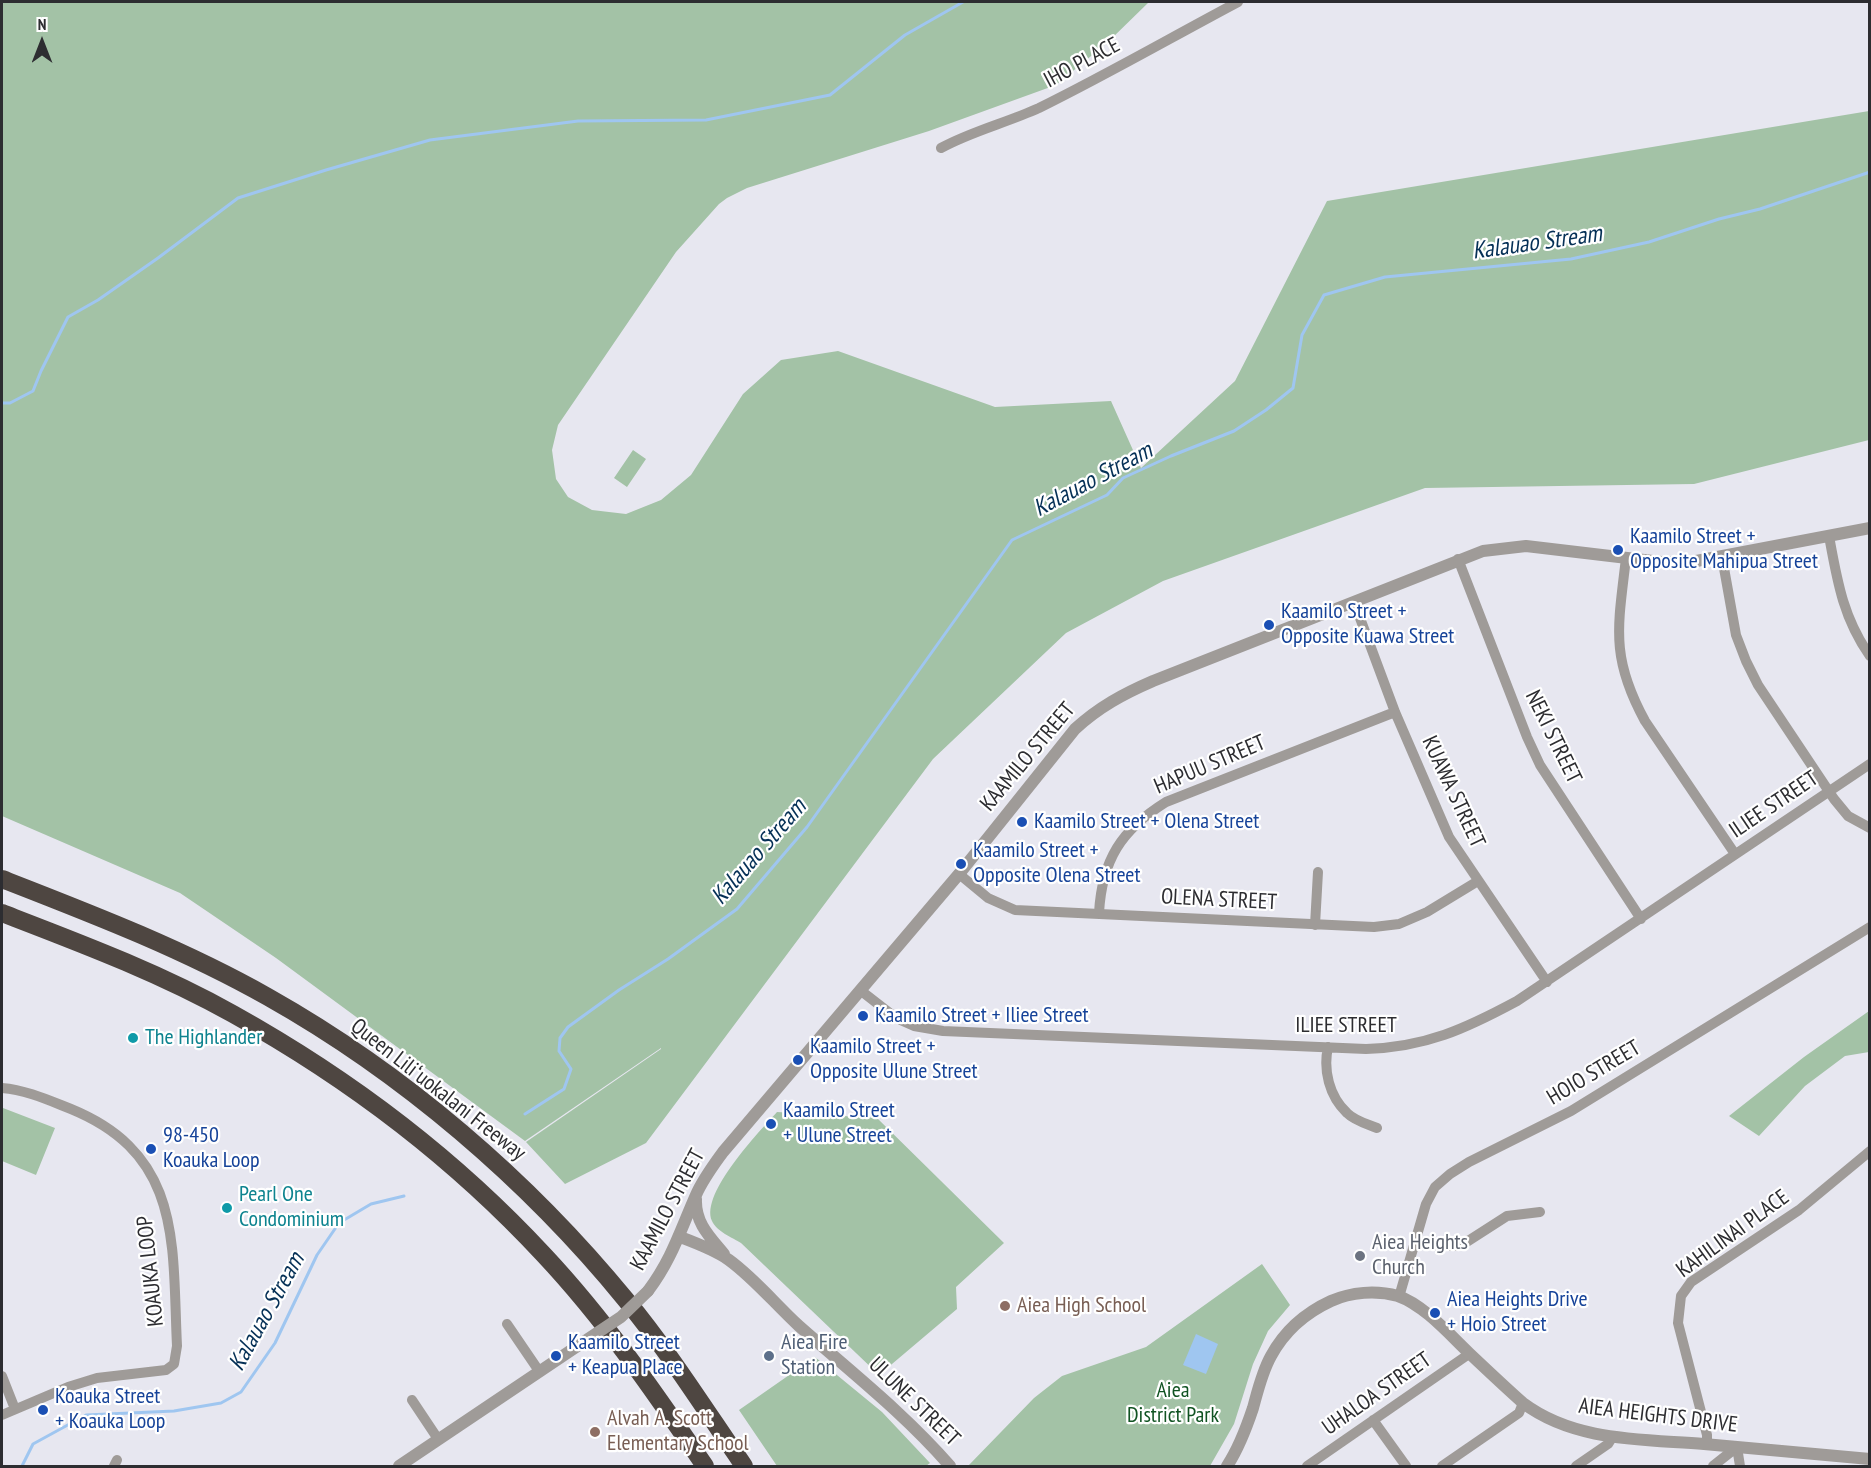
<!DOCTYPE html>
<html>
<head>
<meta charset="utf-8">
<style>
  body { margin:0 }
  #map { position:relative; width:1871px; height:1468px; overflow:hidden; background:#e7e7f0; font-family:"PT Sans Narrow",sans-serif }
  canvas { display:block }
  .frame { position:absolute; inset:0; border:3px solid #2d2d31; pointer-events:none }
  .north { position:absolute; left:12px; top:12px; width:60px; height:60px; -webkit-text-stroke:4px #fff; paint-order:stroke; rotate:0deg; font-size:16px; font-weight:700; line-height:24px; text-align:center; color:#2d2d31 }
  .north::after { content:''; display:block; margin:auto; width:21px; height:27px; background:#2d2d31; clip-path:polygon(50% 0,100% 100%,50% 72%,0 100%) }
</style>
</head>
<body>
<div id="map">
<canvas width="1871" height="1468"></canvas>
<div class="frame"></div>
<div class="north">N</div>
</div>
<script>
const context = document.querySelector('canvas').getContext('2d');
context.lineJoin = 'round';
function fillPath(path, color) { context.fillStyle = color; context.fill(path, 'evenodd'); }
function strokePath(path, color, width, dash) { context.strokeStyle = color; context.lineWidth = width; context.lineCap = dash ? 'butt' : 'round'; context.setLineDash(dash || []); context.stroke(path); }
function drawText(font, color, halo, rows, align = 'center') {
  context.font = font + ' "PT Sans Narrow",sans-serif'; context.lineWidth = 4.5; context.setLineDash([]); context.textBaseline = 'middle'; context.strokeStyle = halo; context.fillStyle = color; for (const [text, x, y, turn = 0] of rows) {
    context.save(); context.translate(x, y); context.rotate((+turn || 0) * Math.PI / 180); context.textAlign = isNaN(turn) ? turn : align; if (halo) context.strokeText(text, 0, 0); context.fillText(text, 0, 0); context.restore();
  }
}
fillPath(new Path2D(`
  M 2,2 L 1149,2 L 1108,42 L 1056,85 L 929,131 L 747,188 L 727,198 L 719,204 L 676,252 L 558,425 L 552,450 L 556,479 L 568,497 L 592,510 L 626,514 L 661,500 L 691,475 L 743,394 L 781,360 L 838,351 L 995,407 L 1111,401 L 1141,468 L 1235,381 L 1327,201 L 1869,111 L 1869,440 L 1694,484 L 1425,488 L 1163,581 L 1066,633 L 933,759 L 646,1143 L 565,1184 L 526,1142 L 661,1049 L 661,1048 L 525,1141 L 276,958 L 180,893 L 2,816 Z
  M 633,450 L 646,459 L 627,487 L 614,478 Z
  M 1869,1011 L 1869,1052 L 1845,1056 L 1805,1086 L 1759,1136 L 1729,1116 L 1804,1057 Z
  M 3,1108 L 55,1128 L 36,1175 L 2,1161 L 2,1112 Z
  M 777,1112 L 877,1118 L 1004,1243 L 956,1287 L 957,1309 L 879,1375 L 741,1243 C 733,1238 716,1231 712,1221 C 700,1193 760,1131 777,1112 Z
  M 1262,1264 L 1290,1305 L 1268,1331 L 1253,1364 L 1234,1424 L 1210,1466 L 968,1466 L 1034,1398 L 1062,1376 L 1146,1347 Z
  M 815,1357 L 882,1412 L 930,1463 L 926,1466 L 777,1466 L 739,1410 Z`), '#a3c2a6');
fillPath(new Path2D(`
  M 1196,1334 L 1218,1344 L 1206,1374 L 1183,1365 Z`), '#9fc6f0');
strokePath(new Path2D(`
  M 2,403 L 10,403 L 33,391 L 41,371 L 68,317 L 98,300 L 158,258 L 238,198 L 326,170 L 430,140 L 578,121 L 706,120 L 830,95 L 905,35 L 963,2
  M 525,1114 L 564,1089 L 571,1069 L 559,1051 L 560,1038 L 568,1027 L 619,990 L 668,959 L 737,909 L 807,827 L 1012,540 L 1107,495 L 1123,478 L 1171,456 L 1234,431 L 1266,410 L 1293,388 L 1302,335 L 1324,295 L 1385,277 L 1571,259 L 1649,242 L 1719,219 L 1760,209 L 1870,172
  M 22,1466 L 33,1444 L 86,1415 L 174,1411 L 221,1403 L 241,1392 L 275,1343 L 317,1255 L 339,1223 L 371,1204 L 404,1196`), '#9fc6f0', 3);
strokePath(new Path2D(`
  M 941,148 C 972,131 1006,123 1039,108 C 1106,75 1172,37 1238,2
  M 1829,536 C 1837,580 1843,618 1870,656
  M 1722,557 L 1736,635 L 1746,661 L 1758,685 L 1834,799 L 1848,816 L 1870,828
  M 1626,558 C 1618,627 1610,657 1645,721 L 1735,854
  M 1458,559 L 1527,737 L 1540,765 L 1641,919
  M 1354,602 L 1395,712 L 1449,837 L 1547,982
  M 959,874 L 988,898 L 1015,910 L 1374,927 L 1399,924 L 1427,912 L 1478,881
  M 1099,913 C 1102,860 1121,830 1166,802 L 1395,712
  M 1315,925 L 1318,872
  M 860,990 L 896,1018 L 914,1026 L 943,1031 L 1366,1049 C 1426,1047 1465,1029 1517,1001 L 1870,764
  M 1328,1047 C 1323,1070 1329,1096 1347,1113 C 1355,1121 1367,1124 1377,1128
  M 2,1088 C 26,1090 48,1100 71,1109 C 183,1155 172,1244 177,1346 L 174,1364 L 166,1370 L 97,1378 L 68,1387 L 2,1415
  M 1415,1240 L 1436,1246 L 1455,1246 L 1465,1243 L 1507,1216 L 1540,1212
  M 1399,1297 L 1426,1204 L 1435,1187 L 1450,1174 L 1469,1162 L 1571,1111 L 1870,927
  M 507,1324 L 539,1371
  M 2,1376 L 15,1409
  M 412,1400 L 438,1439
  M 1373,1420 L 1406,1466
  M 1707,1444 L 1707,1435 L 1678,1323 L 1681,1296 L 1691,1282 L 1799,1210 L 1870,1151
  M 1737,1447 L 1740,1466
  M 114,1466 L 117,1460
  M 1307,1466 L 1469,1354
  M 1442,1466 L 1519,1413 L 1523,1403
  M 1576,1466 L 1608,1444 L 1613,1436
  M 1713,1466 L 1737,1447`), '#9f9b98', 10);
strokePath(new Path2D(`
  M 696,1199 C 695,1223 710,1237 724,1254
  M 680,1237 C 696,1243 715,1250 729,1260 C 755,1279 776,1305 799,1326 C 851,1372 905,1414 950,1466
  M 648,1291 C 672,1259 680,1231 696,1195 C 703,1179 713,1166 723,1152 L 959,874 L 1075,729 C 1099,707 1123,694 1153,681 L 1483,551 L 1526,546 L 1661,562 L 1691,562 L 1870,528
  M 399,1466 L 579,1345
  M 1227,1466 C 1239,1448 1246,1429 1253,1408 C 1258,1390 1262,1372 1271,1356 C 1284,1332 1305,1313 1331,1301 C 1351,1292 1376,1290 1398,1296 C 1424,1305 1450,1335 1469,1353 C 1487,1370 1505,1387 1523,1403 C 1575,1442 1643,1439 1704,1444 C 1759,1449 1814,1454 1870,1459`), '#9f9b98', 12);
strokePath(new Path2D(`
  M 2,879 C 92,914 183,949 268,997 C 403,1073 528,1180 626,1300 C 669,1352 706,1411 744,1466
  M 2,913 C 80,943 160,973 233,1014 C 348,1078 454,1158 544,1255 C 605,1320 655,1393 705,1466`), '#4e4641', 18);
strokePath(new Path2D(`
  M 579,1345 L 621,1317 L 648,1291`), '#9f9b98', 12);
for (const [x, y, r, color] of [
  [1618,550,6,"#1a4fb4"],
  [1269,625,6,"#1a4fb4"],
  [1022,822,6,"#1a4fb4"],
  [961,864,6,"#1a4fb4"],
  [863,1016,6,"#1a4fb4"],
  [133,1038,6,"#0f9aa8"],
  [798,1060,6,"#1a4fb4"],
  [771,1124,6,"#1a4fb4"],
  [151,1149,6,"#1a4fb4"],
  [227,1208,6,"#0f9aa8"],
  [1360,1256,6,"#6b7280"],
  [1005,1306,6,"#8d6e63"],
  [1435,1313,6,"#1a4fb4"],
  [556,1356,6,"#1a4fb4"],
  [769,1356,6,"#5c6f8a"],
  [43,1410,6,"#1a4fb4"],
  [595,1432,6,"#8d6e63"]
]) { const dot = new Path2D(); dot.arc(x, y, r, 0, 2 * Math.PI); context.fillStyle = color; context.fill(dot); strokePath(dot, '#fff', 2); }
drawText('22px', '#2d2d31', '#fff', [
  ["IHO PLACE",1082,63,-28],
  ["NEKI STREET",1553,737,64],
  ["KAAMILO STREET",1028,757,-50],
  ["HAPUU STREET",1210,765,-23],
  ["KUAWA STREET",1453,792,65],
  ["ILIEE STREET",1774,805,-34],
  ["OLENA STREET",1219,900,3],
  ["ILIEE STREET",1346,1026],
  ["HOIO STREET",1594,1073,-31],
  ["Queen Liliʻuokalani Freeway",438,1090,38],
  ["KAAMILO STREET",668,1210,-62],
  ["KAHILINAI PLACE",1733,1234,-36],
  ["KOAUKA LOOP",151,1271,-96],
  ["UHALOA STREET",1377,1394,-35],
  ["ULUNE STREET",914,1402,44],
  ["AIEA HEIGHTS DRIVE",1658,1416,7]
]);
drawText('22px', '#164399', '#fff', [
  ["Kaamilo Street +",1630,537],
  ["Opposite Mahipua Street",1630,562],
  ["Kaamilo Street +",1281,612],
  ["Opposite Kuawa Street",1281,637],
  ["Kaamilo Street + Olena Street",1034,822],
  ["Kaamilo Street +",973,851],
  ["Opposite Olena Street",973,876],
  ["Kaamilo Street + Iliee Street",875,1016],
  ["Kaamilo Street +",810,1047],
  ["Opposite Ulune Street",810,1072],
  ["Kaamilo Street",783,1111],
  ["+ Ulune Street",783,1136],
  ["98-450",163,1136],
  ["Koauka Loop",163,1161],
  ["Aiea Heights Drive",1447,1300],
  ["+ Hoio Street",1447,1325],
  ["Kaamilo Street",568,1343],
  ["+ Keapua Place",568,1368],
  ["Koauka Street",55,1397],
  ["+ Koauka Loop",55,1422]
], 'left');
drawText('22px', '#0d838f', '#fff', [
  ["The Highlander",145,1038],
  ["Pearl One",239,1195],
  ["Condominium",239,1220]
], 'left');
drawText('22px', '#5b616d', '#fff', [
  ["Aiea Heights",1372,1243],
  ["Church",1372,1268]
], 'left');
drawText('22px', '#785e54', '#fff', [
  ["Aiea High School",1017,1306],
  ["Alvah A. Scott",607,1419],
  ["Elementary School",607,1444]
], 'left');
drawText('22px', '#4e5e75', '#fff', [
  ["Aiea Fire",781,1343],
  ["Station",781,1368]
], 'left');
drawText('22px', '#105322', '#fff', [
  ["Aiea",1173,1391],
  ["District Park",1173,1416]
]);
drawText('italic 24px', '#053056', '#fff', [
  ["Kalauao Stream",1537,243,-8],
  ["Kalauao Stream",1093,480,-28],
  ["Kalauao Stream",759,852,-49],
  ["Kalauao Stream",267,1312,-61]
]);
</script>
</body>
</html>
